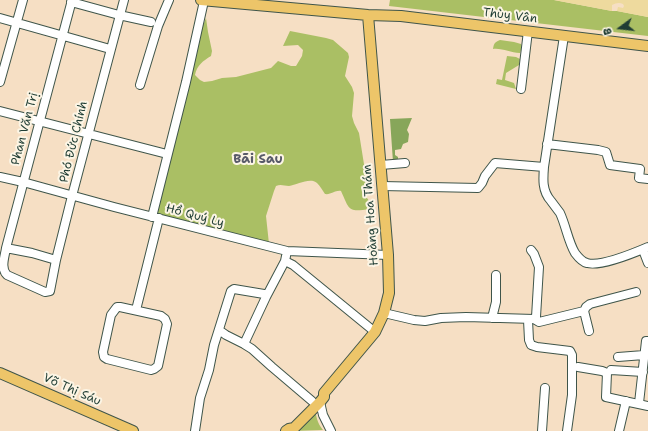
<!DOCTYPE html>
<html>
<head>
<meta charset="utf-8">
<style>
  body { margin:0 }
  #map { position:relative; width:648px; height:431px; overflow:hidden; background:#f6dfc4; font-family:"Shantell Sans",sans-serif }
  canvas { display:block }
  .north { position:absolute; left:600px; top:8px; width:40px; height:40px; -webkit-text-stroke:3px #fcf5e5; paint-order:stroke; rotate:255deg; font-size:11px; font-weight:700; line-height:16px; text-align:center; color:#1f3d34 }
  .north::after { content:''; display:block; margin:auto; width:14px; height:18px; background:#1f3d34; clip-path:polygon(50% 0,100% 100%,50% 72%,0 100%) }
</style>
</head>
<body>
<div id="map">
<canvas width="648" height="431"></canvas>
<div class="north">B</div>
</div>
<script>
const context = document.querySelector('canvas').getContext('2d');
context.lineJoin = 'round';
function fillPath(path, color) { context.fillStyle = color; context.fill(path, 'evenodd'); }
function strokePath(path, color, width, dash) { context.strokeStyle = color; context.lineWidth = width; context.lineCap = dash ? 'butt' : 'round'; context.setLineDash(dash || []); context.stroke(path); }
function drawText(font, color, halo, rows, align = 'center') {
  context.font = font + ' "Shantell Sans",sans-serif'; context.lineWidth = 4; context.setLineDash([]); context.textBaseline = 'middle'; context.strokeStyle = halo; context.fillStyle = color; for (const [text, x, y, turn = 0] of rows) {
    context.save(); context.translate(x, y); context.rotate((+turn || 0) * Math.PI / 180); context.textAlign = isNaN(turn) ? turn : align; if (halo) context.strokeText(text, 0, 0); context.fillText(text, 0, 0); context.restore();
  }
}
fillPath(new Path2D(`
  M 390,0 L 554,0 L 612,11 L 617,11 L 648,17 L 648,36 L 389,6 Z
  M 206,18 L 208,32 L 212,51 L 211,56 C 203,61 197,65 195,75 L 200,80 L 204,82 L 212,81 L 222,78 L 236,77 L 271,68 L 278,61 L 291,66 L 296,66 L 302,56 L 303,50 L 298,45 L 283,46 L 290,31 L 326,38 L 333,40 L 348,53 L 349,57 L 345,76 L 352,87 L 354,93 L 352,116 L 354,123 L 359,133 L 367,183 L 364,194 L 364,196 L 368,199 L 370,209 C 348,212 350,211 341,191 C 335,190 331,195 325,194 C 323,191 320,186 317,183 C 310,177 297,185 289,186 C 284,186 281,184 276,186 L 274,191 L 266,216 L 269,244 L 155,215 L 202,28 Z
  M 500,40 L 514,42 L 521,44 L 522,47 L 520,53 C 510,53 503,48 493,49 C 494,43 495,42 500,40 Z
  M 507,56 L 516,57 L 520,59 L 519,65 L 506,73 L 505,80 L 514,83 L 516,89 L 496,84 L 497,79 L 502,80 Z
  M 315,407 C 316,416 317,423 323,430 L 292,431 Z`), '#aabf64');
fillPath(new Path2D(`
  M 412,118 L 407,130 L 409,134 L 408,142 L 403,144 L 401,149 L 395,150 L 395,155 L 398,157 L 398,161 L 393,162 L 390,119 Z`), '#87a65a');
fillPath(new Path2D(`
  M 554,0 L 648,0 L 648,17 L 617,11 L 618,7 L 623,8 L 624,6 L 623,4 C 619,2 616,3 612,5 L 612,11 Z`), '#eeda9e');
const minor = new Path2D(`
  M 72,0 L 6,248 C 5,256 0,268 7,275 L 45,292 L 50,291 L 56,260 L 72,196 L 124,0
  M 71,2 L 119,15 L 151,22
  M 0,18 L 110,49
  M 564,36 L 544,167 C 543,179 542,191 551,201 C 554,205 557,209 560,213 C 566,226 568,241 575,253 C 578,257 582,262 587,263 C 601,267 634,253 648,247
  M 0,82 L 23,0
  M 140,85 L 158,26 L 169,0
  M 521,89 L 528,31
  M 0,111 L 167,154
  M 547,144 L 598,150 L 606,152 L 610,165 L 640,169 L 639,178 L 648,179
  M 381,165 L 405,163
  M 0,177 L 23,182 L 114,207 L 287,251 L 388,255
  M 382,186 L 478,188 L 482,183 L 485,176 L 495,163 L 544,167
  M 152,217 L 186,82 L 204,1
  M 6,248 L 32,253 L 56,260
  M 643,250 L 648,263
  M 285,261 L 293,265 L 375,332
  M 266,297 L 285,261 L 286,256
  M 117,307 L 120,307 L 161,316 L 165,319 L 167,324 L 158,366 L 154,369 L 151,370 L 107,359 L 104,357 L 103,352 L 111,315 Z
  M 136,310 L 159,218
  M 584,311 L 589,331
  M 384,313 L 414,320 L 425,321 L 441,318 L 466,317 L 534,319 L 536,317 L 539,267 L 534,254 L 531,250
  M 492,318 L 496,302 L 496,275
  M 534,319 L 539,322 L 584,311 L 586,307 L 590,304 L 636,292
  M 528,320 L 529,340 L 531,345 L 537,347 L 570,351 L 572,355 L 572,395 L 567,431
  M 219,330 L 226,335 L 244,344 L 252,349 L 272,367 L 312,401
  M 618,357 L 644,355
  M 578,367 L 602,371 L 607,373 L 606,397 L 648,406
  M 611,370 L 643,372
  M 320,402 L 323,415 L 331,431
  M 639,403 L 646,341 L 648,341
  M 195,431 L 200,398 L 209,370 L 214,345 L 231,291 L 234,289 L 264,294 L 266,297 L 244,344
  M 542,431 L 545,388
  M 619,431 L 626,401`);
const major = new Path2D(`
  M 201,0 L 368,15 L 401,16 L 648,46
  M 0,373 L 133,431
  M 286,431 L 289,429 L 294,428 L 320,402 L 324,397 L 324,393 L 375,332 L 384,313 L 389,293 L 388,255 L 368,15`);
strokePath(minor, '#3f554a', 10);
strokePath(major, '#3f554a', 12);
strokePath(minor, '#fff', 8);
strokePath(major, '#edc569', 10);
drawText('12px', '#1f3d34', '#fcf5e5', [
  ["Thùy Vân",510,16,7],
  ["Phan Văn Trị",25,129,-75],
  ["Phó Đức Chính",74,142,-76],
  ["Hoàng Hoa Thám",371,215,-94],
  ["Hồ Quý Ly",195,216,15],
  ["Võ Thị Sáu",72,390,24]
]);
drawText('bold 13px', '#585a69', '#fcf5e5', [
  ["Bãi Sau",258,160]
]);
</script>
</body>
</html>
